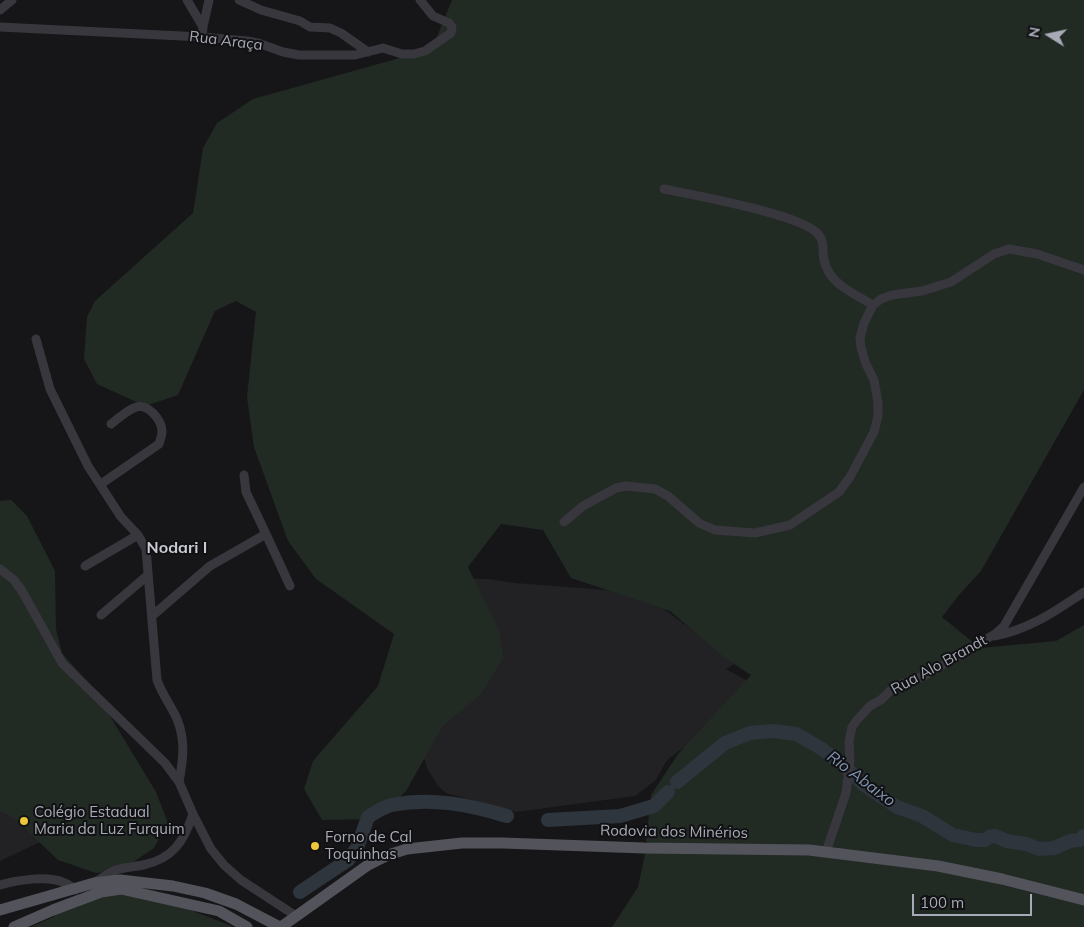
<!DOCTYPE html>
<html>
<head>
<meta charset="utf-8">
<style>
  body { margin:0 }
  #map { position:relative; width:1084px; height:927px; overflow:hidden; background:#161618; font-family:Mulish,sans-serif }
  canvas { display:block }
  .north { position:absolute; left:1024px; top:10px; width:50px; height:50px; -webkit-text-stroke:4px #111113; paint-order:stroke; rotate:280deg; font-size:14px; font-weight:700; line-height:20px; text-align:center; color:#a8abb7 }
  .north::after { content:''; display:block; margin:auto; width:18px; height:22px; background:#a8abb7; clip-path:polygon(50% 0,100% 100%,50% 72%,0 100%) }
  .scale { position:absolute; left:912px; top:894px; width:120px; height:22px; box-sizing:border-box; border:2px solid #a8abb7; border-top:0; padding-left:6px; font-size:15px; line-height:18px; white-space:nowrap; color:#a8abb7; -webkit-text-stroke:4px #111113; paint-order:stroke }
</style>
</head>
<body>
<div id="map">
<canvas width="1084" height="927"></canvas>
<div class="north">N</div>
<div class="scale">100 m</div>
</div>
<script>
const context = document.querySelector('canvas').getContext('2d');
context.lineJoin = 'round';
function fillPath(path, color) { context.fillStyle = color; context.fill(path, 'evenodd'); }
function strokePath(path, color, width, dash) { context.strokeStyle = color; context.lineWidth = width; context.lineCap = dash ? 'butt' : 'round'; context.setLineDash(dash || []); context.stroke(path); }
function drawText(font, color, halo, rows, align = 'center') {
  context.font = font + ' Mulish,sans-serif'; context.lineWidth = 4; context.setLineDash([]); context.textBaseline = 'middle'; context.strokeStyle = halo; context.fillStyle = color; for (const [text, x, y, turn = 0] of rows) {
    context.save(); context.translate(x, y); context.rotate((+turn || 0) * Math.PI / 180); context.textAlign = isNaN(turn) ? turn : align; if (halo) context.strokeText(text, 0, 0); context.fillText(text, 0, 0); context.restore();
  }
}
fillPath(new Path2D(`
  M 472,579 L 489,579 L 515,583 L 606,590 L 645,600 L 665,610 L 703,638 L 734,664 L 726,669 L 757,686 L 698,737 L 667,760 L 656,780 L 635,796 L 516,812 L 446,793 L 438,786 L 427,768 L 419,742 Z
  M 0,806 L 53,836 L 0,861 Z`), '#222225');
fillPath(new Path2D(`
  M 452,0 L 1084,0 L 1084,390 L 981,571 L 959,595 L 942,617 L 980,648 L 1056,641 L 1084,625 L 1084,927 L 612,927 L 638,887 L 645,854 L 651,795 L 678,754 L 751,675 L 725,658 L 670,611 L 571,578 L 543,530 L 501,524 L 468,567 L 499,630 L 503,658 L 482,693 L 442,727 L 406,791 L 377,819 L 322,820 L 304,789 L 313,761 L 378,686 L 394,634 L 316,579 L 288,541 L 254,447 L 247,397 L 256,312 L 236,301 L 215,311 L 178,395 L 145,406 L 97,384 L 84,359 L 87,317 L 95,301 L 193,213 L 203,148 L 217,123 L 253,99 L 432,49 Z
  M 11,500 L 27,516 L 55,571 L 56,629 L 62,653 L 93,688 L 156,792 L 168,823 L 154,848 L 120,871 L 96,873 L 58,860 L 15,819 L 0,811 L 0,501 Z
  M 112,892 L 188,909 L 234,927 L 31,927 L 51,918 L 57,914 L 77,907 Z`), '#222a24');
strokePath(new Path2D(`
  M 677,782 L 725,743 L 750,733 L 773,731 L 796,734 L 819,747 L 843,765 L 864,785 L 897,807 L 922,816 L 953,835 L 976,840 L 985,840 L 989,837 L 995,836 L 1007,841 L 1026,844 L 1039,849 L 1054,848 L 1070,841 L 1080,840 L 1084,836
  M 548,820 L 620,816 L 654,806 L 668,792
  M 300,892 L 348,860 L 357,848 L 368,817 C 375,813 384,806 392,805 C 432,797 470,805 507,816`), '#2e353d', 14);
strokePath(new Path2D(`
  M 187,0 L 203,27
  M 239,0 L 261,10 L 300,21 L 310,27 L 330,28 L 341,33 L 368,52
  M 0,10 L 12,0
  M 0,27 L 202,37 L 247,41 L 258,43 L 283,52 L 299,55 L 355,55 L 383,48 L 402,54 L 414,54 L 425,51 L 451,33 L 452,27 L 449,23 L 433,16 L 420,0
  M 202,37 L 203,27 L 209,0
  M 664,189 C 694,195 801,214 818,234 C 825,242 822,250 824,260 C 829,284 853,293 873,305
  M 36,339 L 50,389 L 88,466 L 121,517 L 138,535 L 146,549 L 157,680 C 162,694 171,706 177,719 C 186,741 183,760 179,782
  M 101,484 L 159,444 C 160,440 162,436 162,432 C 162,420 147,401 134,408 C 126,411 118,419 111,424
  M 564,522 L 583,506 L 616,488 L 626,486 L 655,489 L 668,496 L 699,523 L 715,530 L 755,533 L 790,525 L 839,492 L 850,477 L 874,432 L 878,416 L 878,403 L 874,380 L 866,364 L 861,348 L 860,338 L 864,323 L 873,305 L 881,299 L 892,295 L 922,291 L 951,282 L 994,254 L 1009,249 L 1037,254 L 1084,270
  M 266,534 L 290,586
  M 85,566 L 138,535
  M 0,569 L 14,580 L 22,591 L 62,663 L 165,763 L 179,782 L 193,814 L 211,849 L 224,865 L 241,880 L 296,916
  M 101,615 L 148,575
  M 152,616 L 210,566 L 266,534 L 246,492 L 244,475
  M 994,636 C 1029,630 1055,611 1084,592
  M 826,852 L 846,793 L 850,761 L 849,741 L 852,727 L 857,720 L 870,706 L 882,699 L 894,687 L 924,676 L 995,634 L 1004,626 L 1084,487
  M 95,882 C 102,878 109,873 116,870 C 125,867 134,867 143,865 C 173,859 184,841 193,814
  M 0,885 C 17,880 48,875 65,883 C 68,884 72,887 75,890`), '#37373d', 9);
strokePath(new Path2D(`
  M 0,910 L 94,883 L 120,880 L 173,886 L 205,893 L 236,904 L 280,927
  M 14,927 L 53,910 L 101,892 L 121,889 L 219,911 L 247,927
  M 281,927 L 368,865 L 388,855 L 407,849 L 462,843 L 503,843 L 644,848 L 809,850 L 938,866 L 1002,879 L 1084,900`), '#53545b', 11);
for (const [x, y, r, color] of [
  [24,821,5,"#edc639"],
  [315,846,5,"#edc639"]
]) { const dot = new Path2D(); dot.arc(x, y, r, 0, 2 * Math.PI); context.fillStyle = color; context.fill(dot); strokePath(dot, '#111113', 2); }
drawText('15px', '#a8abb7', '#111113', [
  ["Rua Araça",226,41,7],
  ["Rua Alo Brandt",939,665,-29],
  ["Rodovia dos Minérios",674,832,1]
]);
drawText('15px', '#a8abb7', '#111113', [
  ["Colégio Estadual",34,812],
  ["Maria da Luz Furquim",34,829],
  ["Forno de Cal",325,837],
  ["Toquinhas",325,854]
], 'left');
drawText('bold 16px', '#c9cad3', '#111113', [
  ["Nodari I",177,548]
]);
drawText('italic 16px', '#8094b1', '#111113', [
  ["Rio Abaixo",861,779,37]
]);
</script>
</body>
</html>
